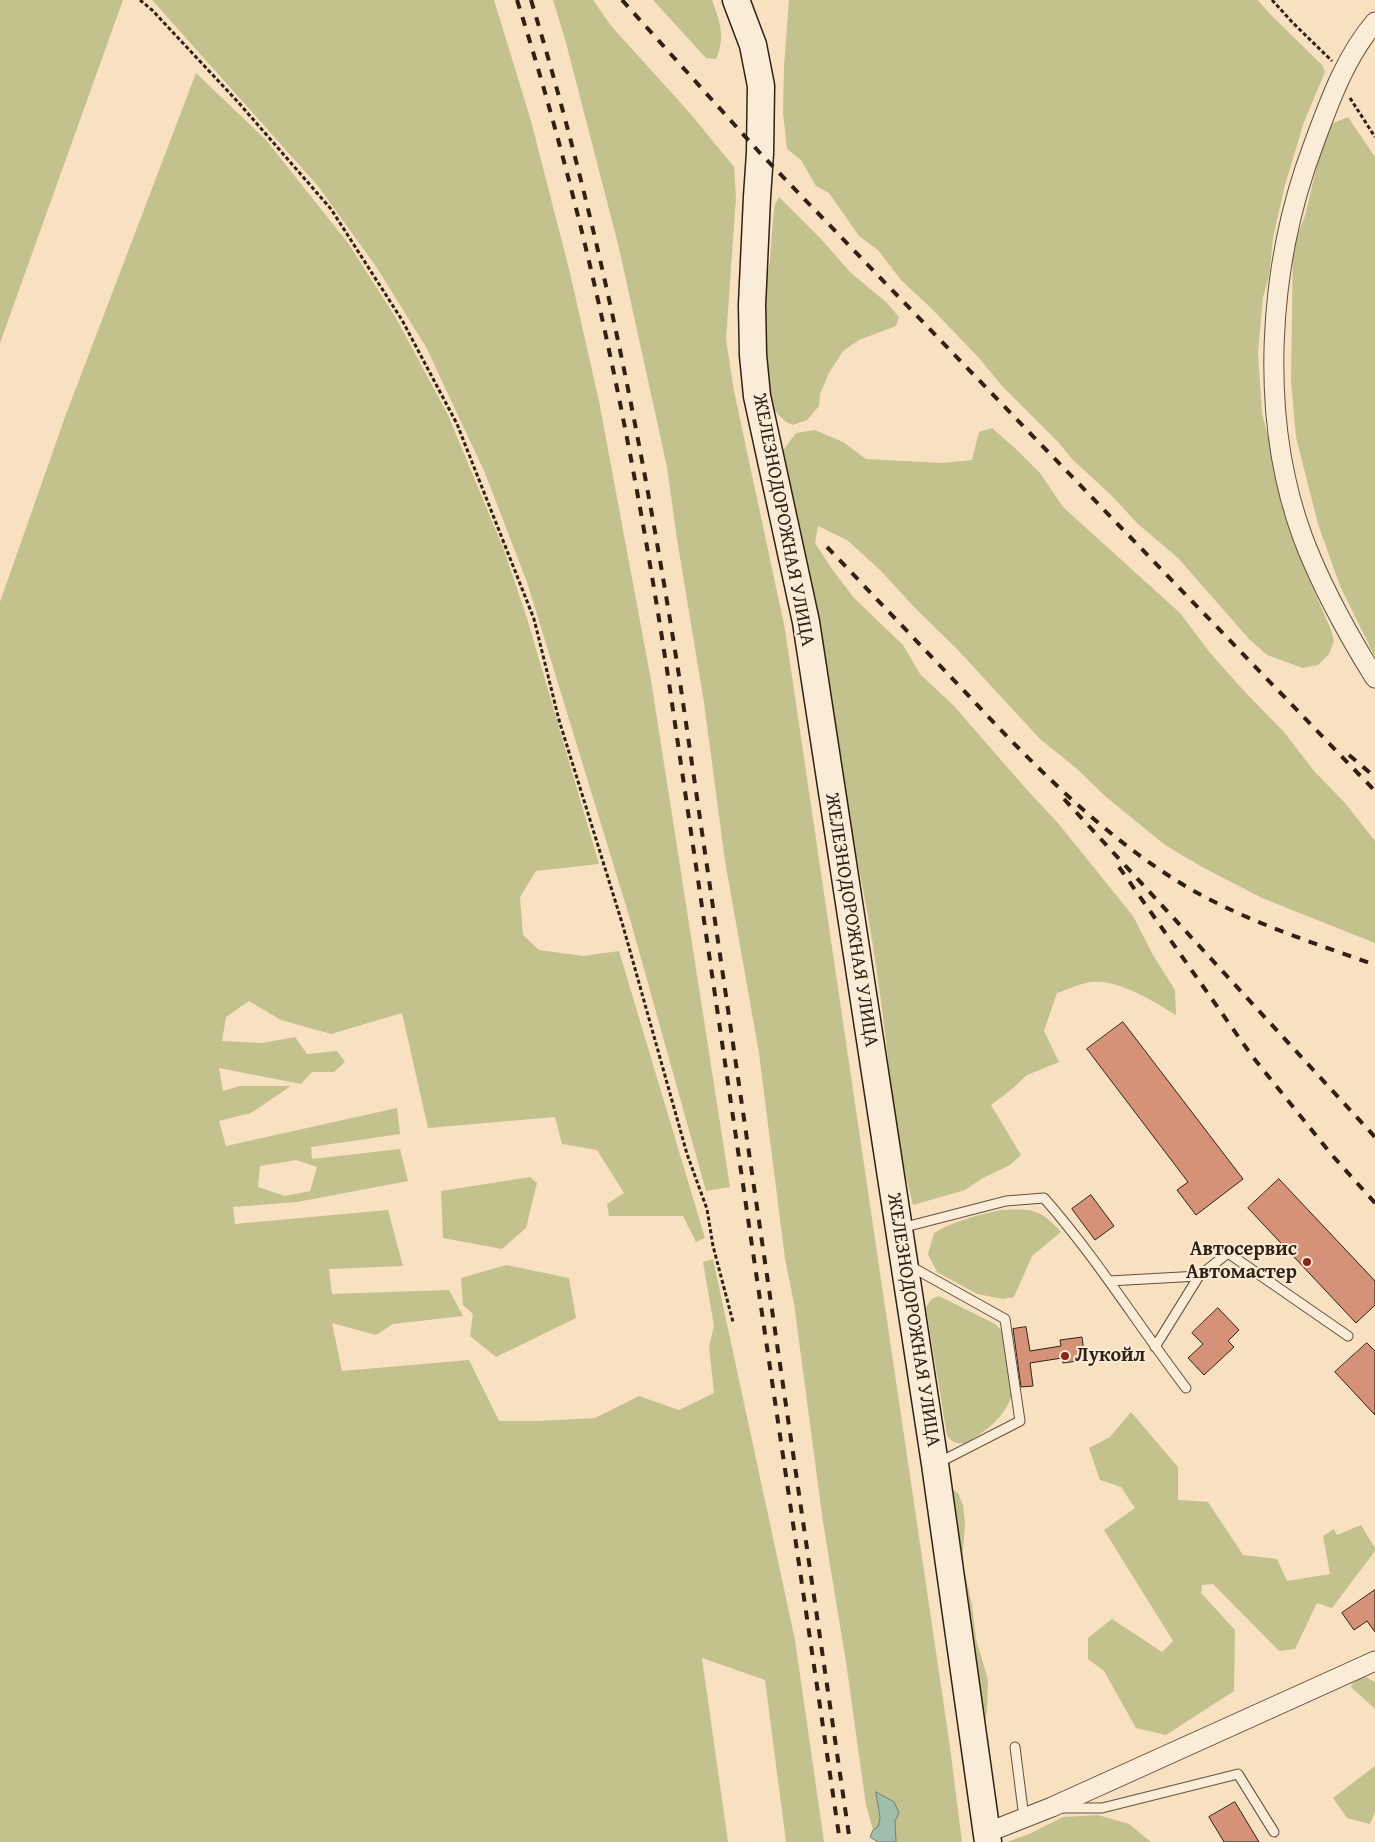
<!DOCTYPE html>
<html>
<head>
<meta charset="utf-8">
<style>
  body { margin:0 }
  canvas { display:block; background:#f8e1c1 }
</style>
</head>
<body>
<canvas width="1375" height="1842"></canvas>
<script>
const context = document.querySelector('canvas').getContext('2d');
context.lineJoin = 'round';
function fillPath(path, color) { context.fillStyle = color; context.fill(path, 'evenodd'); }
function strokePath(path, color, width, dash) { context.strokeStyle = color; context.lineWidth = width; context.lineCap = dash ? 'butt' : 'round'; context.setLineDash(dash || []); context.stroke(path); }
function drawText(font, color, halo, rows, align = 'center') {
  context.font = font + ' "Gentium Book Plus",serif'; context.lineWidth = 4; context.setLineDash([]); context.textBaseline = 'middle'; context.strokeStyle = halo; context.fillStyle = color; for (const [text, x, y, turn = 0] of rows) {
    context.save(); context.translate(x, y); context.rotate((+turn || 0) * Math.PI / 180); context.textAlign = isNaN(turn) ? turn : align; if (halo) context.strokeText(text, 0, 0); context.fillText(text, 0, 0); context.restore();
  }
}
fillPath(new Path2D(`
  M 0,0 L 123,0 L 0,343 Z
  M 152,0 L 494,0 L 531,121 L 570,273 L 599,401 L 651,680 L 730,1187 L 706,1191 L 630,919 L 528,585 L 485,473 L 426,347 L 377,268 L 318,186 Z
  M 553,0 L 593,0 L 612,27 L 689,112 L 734,167 L 736,197 L 726,339 L 734,391 L 785,629 L 950,1747 L 962,1842 L 876,1842 L 876,1840 L 870,1837 L 873,1830 L 866,1805 L 846,1662 L 823,1522 L 794,1303 L 785,1259 L 759,1053 L 725,861 L 704,703 L 677,539 L 667,467 L 619,248 L 565,39 Z
  M 653,0 L 712,0 C 720,22 726,37 716,59 L 706,58 Z
  M 789,0 L 1258,0 L 1269,13 L 1322,65 L 1325,72 L 1304,122 L 1285,185 L 1273,238 L 1269,277 L 1263,297 L 1258,353 L 1262,413 L 1294,544 L 1331,630 L 1334,641 L 1329,654 L 1318,665 L 1303,668 L 1267,655 L 1249,639 L 1178,558 L 1138,524 L 1111,495 L 1073,460 L 1058,442 L 1002,386 L 979,358 L 931,308 L 901,280 L 878,250 L 859,236 L 829,193 L 816,186 L 801,160 L 787,149 L 783,112 L 784,67 Z
  M 196,73 L 266,140 L 348,243 L 396,318 L 448,415 L 504,550 L 527,618 L 599,864 L 536,871 L 520,897 L 523,935 L 539,950 L 583,956 L 619,951 L 705,1238 L 696,1242 L 683,1216 L 609,1216 L 607,1204 L 624,1193 L 597,1150 L 562,1144 L 555,1117 L 428,1128 L 402,1013 L 331,1034 L 281,1020 L 249,1001 L 226,1017 L 222,1041 L 262,1043 L 295,1037 L 307,1054 L 337,1051 L 345,1062 L 334,1072 L 312,1072 L 301,1084 L 219,1068 L 223,1091 L 239,1086 L 291,1086 L 251,1113 L 219,1121 L 226,1146 L 397,1108 L 400,1134 L 311,1147 L 312,1159 L 400,1149 L 408,1181 L 297,1202 L 233,1207 L 235,1224 L 388,1210 L 403,1266 L 329,1269 L 332,1294 L 449,1290 L 463,1316 L 393,1324 L 376,1335 L 332,1323 L 342,1371 L 469,1360 L 499,1421 L 536,1421 L 595,1418 L 639,1396 L 679,1410 L 714,1393 L 709,1346 L 714,1326 L 703,1262 L 713,1259 L 795,1640 L 824,1842 L 786,1842 L 765,1680 L 702,1658 L 728,1842 L 0,1842 L 0,602 L 65,417 ZM 296,1160 L 317,1167 L 310,1191 L 285,1196 L 258,1187 L 260,1166 Z
  M 1348,117 L 1375,157 L 1375,657 L 1340,586 L 1318,524 L 1296,437 L 1291,381 L 1293,246 L 1305,216 L 1319,157 L 1331,124 Z
  M 779,197 L 822,240 L 850,272 L 887,303 L 899,317 L 896,326 L 859,340 L 843,351 L 829,373 L 820,394 L 819,406 L 807,420 L 793,425 L 786,422 L 773,409 L 767,365 L 763,348 L 764,298 L 770,260 L 773,219 L 775,204 Z
  M 992,428 L 1017,450 L 1040,473 L 1063,507 L 1180,613 L 1211,654 L 1245,692 L 1284,732 L 1314,771 L 1345,803 L 1375,841 L 1375,943 L 1262,898 L 1204,868 L 1165,845 L 1105,796 L 1076,768 L 1040,739 L 956,648 L 917,610 L 880,570 L 847,540 L 818,526 L 815,543 L 832,569 L 854,598 L 903,645 L 920,674 L 954,706 L 1028,791 L 1058,823 L 1133,916 L 1153,955 L 1175,990 L 1176,1015 C 1152,1001 1115,976 1086,983 C 1076,985 1067,990 1057,993 L 1044,1031 L 1059,1062 L 1027,1075 L 1012,1089 L 991,1105 L 1021,1155 L 1010,1165 L 983,1178 L 965,1190 L 913,1205 C 897,1146 891,1085 884,1025 C 875,952 863,879 845,808 L 781,453 L 796,433 L 815,430 L 843,442 L 866,459 L 942,463 L 972,460 L 979,432 Z
  M 530,1177 L 537,1183 L 526,1228 L 502,1249 L 443,1238 L 441,1191 Z
  M 1001,1210 C 1032,1209 1039,1208 1061,1232 L 1032,1256 L 1014,1297 L 1003,1299 L 977,1294 L 937,1272 L 928,1254 L 934,1233 C 954,1221 977,1215 1001,1210 Z
  M 506,1265 L 569,1278 L 576,1318 L 496,1357 L 470,1336 L 473,1314 L 463,1305 L 461,1278 Z
  M 939,1296 L 995,1324 L 1004,1333 L 1012,1394 C 1005,1418 985,1432 965,1443 C 956,1444 951,1442 947,1435 L 926,1308 C 929,1301 932,1298 939,1296 Z
  M 1131,1412 L 1178,1467 L 1178,1500 L 1208,1502 L 1243,1555 L 1277,1559 L 1287,1581 L 1330,1574 L 1323,1536 L 1334,1529 L 1337,1535 L 1361,1525 L 1375,1548 L 1375,1551 L 1332,1608 L 1317,1603 L 1295,1649 L 1279,1651 L 1213,1584 L 1202,1585 L 1201,1593 L 1235,1630 L 1234,1691 L 1166,1735 L 1136,1728 L 1104,1671 L 1088,1659 L 1088,1638 L 1112,1619 L 1162,1652 L 1173,1641 L 1104,1530 L 1135,1508 L 1121,1487 L 1100,1480 L 1089,1448 L 1110,1437 Z
  M 949,1488 L 958,1493 L 963,1505 L 965,1524 L 963,1551 L 964,1569 L 972,1605 L 976,1639 L 988,1680 L 987,1711 L 985,1723 L 977,1724 Z
  M 1366,1677 L 1375,1682 L 1375,1709 L 1351,1687 L 1355,1678 Z
  M 1375,1766 L 1375,1812 L 1370,1824 L 1347,1818 L 1333,1798 Z
  M 1098,1815 L 1129,1824 L 1151,1842 L 1007,1842 L 1029,1834 L 1063,1817 Z`), '#c3c18e');
const water = new Path2D(`
  M 876,1792 L 894,1802 L 899,1813 L 895,1821 L 896,1842 L 878,1842 L 870,1837 L 873,1830 L 878,1827 L 880,1818 Z`);
fillPath(water, '#9fbeac');
strokePath(water, '#737f6f', 1);
const building = new Path2D(`
  M 1123,1022 L 1243,1179 L 1196,1215 L 1177,1190 L 1188,1182 L 1087,1049 Z
  M 1279,1179 L 1375,1281 L 1375,1305 L 1356,1323 L 1248,1208 Z
  M 1091,1195 L 1114,1226 L 1095,1240 L 1072,1209 Z
  M 1218,1308 L 1239,1330 L 1228,1341 L 1234,1347 L 1204,1375 L 1188,1358 L 1203,1344 L 1192,1333 Z
  M 1026,1327 L 1030,1351 L 1061,1346 L 1060,1340 L 1082,1337 L 1085,1360 L 1063,1363 L 1062,1358 L 1030,1363 L 1033,1386 L 1021,1387 L 1013,1329 Z
  M 1367,1343 L 1375,1351 L 1375,1415 L 1335,1372 Z
  M 1375,1590 L 1375,1632 L 1367,1621 L 1354,1630 L 1342,1613 Z
  M 1235,1802 L 1259,1842 L 1224,1842 L 1209,1817 Z`);
fillPath(building, '#d59278');
strokePath(building, '#312113', 1);
const lane = new Path2D(`
  M 901,1228 L 1006,1201 L 1044,1198 C 1096,1257 1138,1325 1186,1388
  M 910,1266 L 1005,1319 L 1020,1421 L 938,1463
  M 1109,1281 L 1199,1276 L 1228,1253 L 1348,1336
  M 1155,1347 L 1199,1276
  M 1015,1747 L 1024,1818
  M 1062,1808 L 1102,1808 L 1238,1774 L 1274,1832`);
const street = new Path2D(`
  M 1375,22 C 1345,57 1329,103 1313,146 C 1268,266 1258,416 1303,538 C 1322,588 1347,633 1375,678
  M 986,1833 L 1052,1807 L 1375,1661`);
const secondary = new Path2D(`
  M 736,0 L 753,45 L 761,86 L 760,153 L 757,197 L 752,305 L 753,355 L 757,396 L 806,622 L 935,1464 L 988,1842`);
strokePath(lane, '#63513e', 11);
strokePath(street, '#63513e', 21);
strokePath(secondary, '#312113', 29);
strokePath(new Path2D(`
  M 140,0 L 152,10 L 238,102 L 331,209 L 402,320 L 457,424 L 534,619 L 559,720 L 623,926 L 687,1154 L 707,1209 L 713,1246 L 733,1322
  M 1272,0 L 1293,23 L 1332,61
  M 1350,98 L 1375,137`), '#312113', 3, [4, 2.5]);
strokePath(lane, '#faecd7', 9);
strokePath(street, '#faecd7', 19);
strokePath(secondary, '#faecd7', 26);
strokePath(new Path2D(`
  M 517,0 C 588,223 634,452 669,683 L 840,1842
  M 531,0 C 599,223 644,452 680,682 L 850,1842
  M 622,0 L 760,153 L 1375,791
  M 827,547 C 874,596 921,646 968,695 C 1031,763 1106,839 1187,887 C 1245,921 1311,942 1375,965
  M 1349,755 L 1375,777
  M 1064,799 L 1375,1137
  M 1119,867 L 1252,1056 L 1331,1154 L 1375,1203`), '#312113', 4, [9, 9]);
for (const [x, y, r, color] of [
  [1307,1262,5,"#8f2418"],
  [1065,1356,5,"#8f2418"]
]) { const dot = new Path2D(); dot.arc(x, y, r, 0, 2 * Math.PI); context.fillStyle = color; context.fill(dot); strokePath(dot, '#faecd7', 2); }
drawText('20px', '#312113', '#faecd7', [
  ["ЖЕЛЕЗНОДОРОЖНАЯ УЛИЦА",783,520,79],
  ["ЖЕЛЕЗНОДОРОЖНАЯ УЛИЦА",851,920,81],
  ["ЖЕЛЕЗНОДОРОЖНАЯ УЛИЦА",913,1320,81]
]);
drawText('bold 20px', '#312113', '#faecd7', [
  ["Автосервис",1297,1250],
  ["Автомастер",1297,1273],
  ["Лукойл",1075,1356,"left"]
], 'right');
</script>
</body>
</html>
